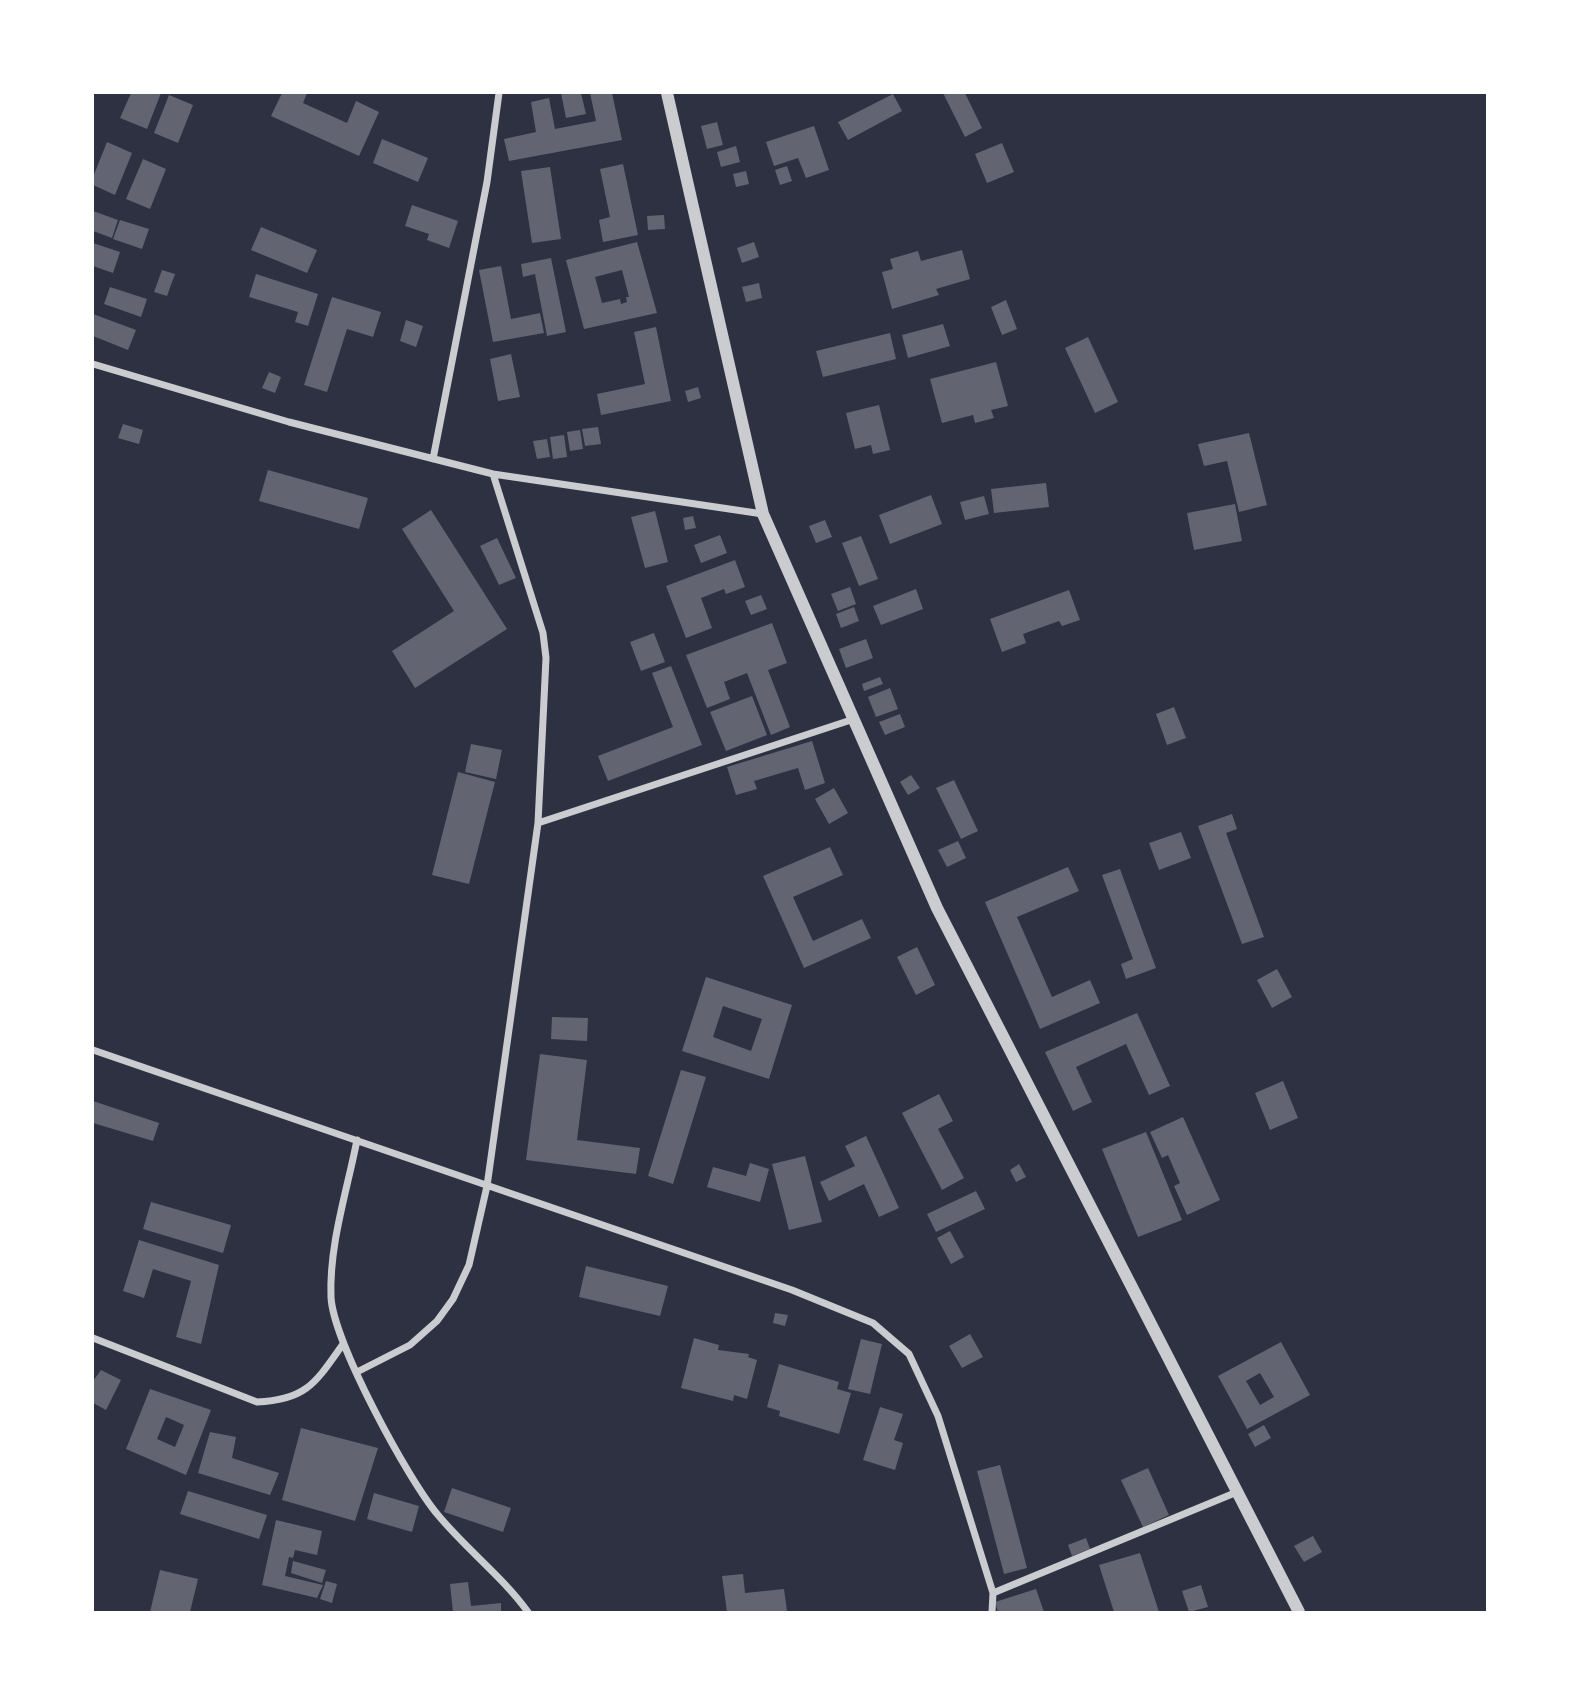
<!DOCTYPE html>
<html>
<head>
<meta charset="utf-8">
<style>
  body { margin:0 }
  #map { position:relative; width:1580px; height:1705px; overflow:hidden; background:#2d3142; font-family:Figtree,sans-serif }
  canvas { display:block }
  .frame { position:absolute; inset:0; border:94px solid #fff; pointer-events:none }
</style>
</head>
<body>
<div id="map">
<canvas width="1580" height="1705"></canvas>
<div class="frame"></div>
</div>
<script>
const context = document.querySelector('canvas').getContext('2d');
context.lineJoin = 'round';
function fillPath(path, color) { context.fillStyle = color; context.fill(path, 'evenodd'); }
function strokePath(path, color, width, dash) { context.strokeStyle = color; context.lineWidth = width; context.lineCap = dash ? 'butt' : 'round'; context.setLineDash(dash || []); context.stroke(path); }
fillPath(new Path2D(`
  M 131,93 L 161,93 L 147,129 L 120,118 Z
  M 282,93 L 307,93 L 303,103 L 347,123 L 356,101 L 379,112 L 359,156 L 271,116 Z
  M 561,93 L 581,93 L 586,114 L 566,118 Z
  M 590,93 L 612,93 L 622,140 L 509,161 L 504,139 L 536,132 L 531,102 L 549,98 L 555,129 L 596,121 Z
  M 943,93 L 965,93 L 982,128 L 965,137 Z
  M 893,94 L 902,111 L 848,140 L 838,122 Z
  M 169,95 L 193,105 L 178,143 L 154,133 Z
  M 717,122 L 723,145 L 707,149 L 701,126 Z
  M 814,126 L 829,170 L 806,178 L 798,158 L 774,166 L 766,142 Z
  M 382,139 L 428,158 L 418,182 L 373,163 Z
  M 107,142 L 132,153 L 115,195 L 93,185 L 93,177 Z
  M 1002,143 L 1014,172 L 987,183 L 975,154 Z
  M 736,146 L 740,162 L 721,167 L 717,152 Z
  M 143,159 L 166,169 L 150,209 L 126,199 Z
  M 623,164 L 638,235 L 603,242 L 599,220 L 610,217 L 600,169 Z
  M 787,166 L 792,181 L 780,185 L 775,170 Z
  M 550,167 L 561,239 L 532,243 L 521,171 Z
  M 746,171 L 749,184 L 736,187 L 733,174 Z
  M 412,205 L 458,221 L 449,248 L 427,240 L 429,234 L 405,226 Z
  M 93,211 L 118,220 L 112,238 L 93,231 Z
  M 664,215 L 665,229 L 648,230 L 647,216 Z
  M 120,220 L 149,229 L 142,249 L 113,239 Z
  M 261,227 L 317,250 L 307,273 L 251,250 Z
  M 637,242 L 657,313 L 584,329 L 566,260 ZM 622,270 L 629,297 L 626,297 L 627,302 L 621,304 L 620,299 L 602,303 L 595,277 Z
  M 754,242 L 759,257 L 742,263 L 737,248 Z
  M 93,243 L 120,252 L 113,273 L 93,266 Z
  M 962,250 L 970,279 L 936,289 L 939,295 L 892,309 L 882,272 L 893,269 L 890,259 L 918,251 L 921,261 Z
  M 551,258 L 566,332 L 547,336 L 535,274 L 523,277 L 521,264 Z
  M 501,266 L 511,319 L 540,313 L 544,333 L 493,342 L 479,270 Z
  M 162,270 L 175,274 L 167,296 L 154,292 Z
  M 256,274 L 318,294 L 308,326 L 295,322 L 298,312 L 249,297 Z
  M 759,283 L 762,298 L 746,302 L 742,287 Z
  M 110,287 L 147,299 L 141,317 L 104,304 Z
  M 332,297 L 381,312 L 373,337 L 347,329 L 327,392 L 304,385 Z
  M 1006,300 L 1017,329 L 1002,335 L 991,307 Z
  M 93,314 L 136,330 L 128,350 L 93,336 Z
  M 406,320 L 423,326 L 416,347 L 400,341 Z
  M 943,324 L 950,346 L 908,358 L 902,335 Z
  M 656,327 L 671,401 L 601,415 L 597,394 L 645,384 L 634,332 Z
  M 890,333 L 896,359 L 823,377 L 816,351 Z
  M 1088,337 L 1118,402 L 1095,413 L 1065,348 Z
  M 511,354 L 520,397 L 498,401 L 490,359 Z
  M 996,362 L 1008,406 L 991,410 L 994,418 L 975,423 L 973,415 L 942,423 L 930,379 Z
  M 269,372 L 281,377 L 275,393 L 262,388 Z
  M 698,387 L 701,398 L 688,402 L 685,391 Z
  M 879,405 L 890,450 L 873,454 L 871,445 L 855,449 L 846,413 Z
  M 123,424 L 143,430 L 139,444 L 118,438 Z
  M 598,427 L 601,444 L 585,446 L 582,429 Z
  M 580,430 L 583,449 L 570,451 L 567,432 Z
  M 1249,433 L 1267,505 L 1239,512 L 1227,461 L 1204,466 L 1198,444 Z
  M 564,435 L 567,457 L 553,459 L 550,437 Z
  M 547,439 L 550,457 L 537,459 L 533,441 Z
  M 268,470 L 368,498 L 359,529 L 259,501 Z
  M 1046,483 L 1049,507 L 994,513 L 991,489 Z
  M 931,495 L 942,524 L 890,544 L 879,515 Z
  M 984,496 L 989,514 L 965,520 L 960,502 Z
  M 1235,504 L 1242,541 L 1194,550 L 1187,513 Z
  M 431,510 L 507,629 L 415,688 L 392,651 L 454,611 L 402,529 Z
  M 655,511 L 668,562 L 645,568 L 631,517 Z
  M 693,516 L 696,528 L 685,530 L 683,518 Z
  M 825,520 L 832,537 L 816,543 L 809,526 Z
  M 720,535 L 727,553 L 701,563 L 694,545 Z
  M 861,536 L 878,579 L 859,586 L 842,543 Z
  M 497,538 L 516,578 L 499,585 L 480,546 Z
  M 735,560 L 745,587 L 726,594 L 724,589 L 701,598 L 712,628 L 686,638 L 666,586 Z
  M 850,587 L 856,604 L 838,611 L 831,594 Z
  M 916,589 L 923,609 L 881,625 L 873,606 Z
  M 1069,590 L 1080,620 L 1062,626 L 1059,621 L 1023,634 L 1026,643 L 1002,652 L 990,619 Z
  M 761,595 L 767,609 L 751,615 L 745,601 Z
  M 854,607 L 859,621 L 841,628 L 836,614 Z
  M 772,623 L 787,663 L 768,670 L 790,727 L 771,735 L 747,673 L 724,682 L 730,699 L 707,708 L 686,655 Z
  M 654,633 L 665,662 L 641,671 L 630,642 Z
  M 866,639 L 873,658 L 846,668 L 839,649 Z
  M 671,666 L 702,745 L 608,781 L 598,756 L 673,727 L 652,673 Z
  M 880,677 L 883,684 L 864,691 L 862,684 Z
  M 890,688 L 898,709 L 876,717 L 868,697 Z
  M 752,696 L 767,735 L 726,751 L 710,712 Z
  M 1174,707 L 1186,738 L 1167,745 L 1156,714 Z
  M 900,714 L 905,727 L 885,735 L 879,722 Z
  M 812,741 L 825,783 L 805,790 L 798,768 L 754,781 L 757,789 L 736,795 L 727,767 Z
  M 471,744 L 502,750 L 496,779 L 465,772 Z
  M 458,772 L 495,782 L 469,884 L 432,875 Z
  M 911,775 L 920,788 L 908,795 L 900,782 Z
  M 954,780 L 978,831 L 961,839 L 936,788 Z
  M 834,788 L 848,813 L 829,824 L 815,799 Z
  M 1232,814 L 1237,829 L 1226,833 L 1264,937 L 1242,944 L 1198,826 Z
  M 1181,832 L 1191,858 L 1159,870 L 1149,843 Z
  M 958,841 L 966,858 L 947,867 L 938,850 Z
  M 830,847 L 843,875 L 793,897 L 813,941 L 862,919 L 871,938 L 804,968 L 763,876 Z
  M 1068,867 L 1079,891 L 1017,917 L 1052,997 L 1090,980 L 1100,1003 L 1040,1029 L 985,902 Z
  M 1120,869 L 1156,968 L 1126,979 L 1121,964 L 1133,959 L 1102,875 Z
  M 917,947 L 935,985 L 916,995 L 897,957 Z
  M 1277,969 L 1292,997 L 1272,1008 L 1257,980 Z
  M 706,977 L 792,1005 L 769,1079 L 682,1051 ZM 723,1006 L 762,1019 L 751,1051 L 713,1037 Z
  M 1137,1013 L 1170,1086 L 1149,1095 L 1126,1044 L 1076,1067 L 1092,1102 L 1073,1111 L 1045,1052 Z
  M 552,1017 L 588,1018 L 587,1041 L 551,1039 Z
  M 540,1054 L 587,1060 L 577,1140 L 640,1148 L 636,1174 L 526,1160 Z
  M 681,1070 L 706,1077 L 673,1184 L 648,1176 Z
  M 1283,1081 L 1298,1118 L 1270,1130 L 1255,1093 Z
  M 939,1094 L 953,1121 L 938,1129 L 964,1178 L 942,1190 L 902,1113 Z
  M 93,1101 L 159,1123 L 153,1141 L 93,1123 Z
  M 1183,1117 L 1220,1200 L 1187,1215 L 1174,1186 L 1180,1183 L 1168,1155 L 1162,1158 L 1150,1132 Z
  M 1146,1132 L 1182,1220 L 1138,1237 L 1102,1149 Z
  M 866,1136 L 899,1208 L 879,1217 L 864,1184 L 829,1201 L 820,1182 L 855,1166 L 845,1146 Z
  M 805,1156 L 822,1222 L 789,1230 L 772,1164 Z
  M 750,1163 L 769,1169 L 760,1202 L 707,1187 L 713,1167 L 746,1176 Z
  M 1019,1164 L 1026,1177 L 1016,1182 L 1010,1170 Z
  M 976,1191 L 985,1209 L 936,1232 L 927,1214 Z
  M 151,1202 L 231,1225 L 223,1253 L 143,1229 Z
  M 950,1231 L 964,1257 L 951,1264 L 937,1238 Z
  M 139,1240 L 219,1265 L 201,1344 L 176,1337 L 191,1281 L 153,1269 L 144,1298 L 123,1291 Z
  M 586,1266 L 668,1286 L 660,1316 L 579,1297 Z
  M 775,1313 L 788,1315 L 785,1326 L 773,1323 Z
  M 970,1334 L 983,1357 L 962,1368 L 949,1346 Z
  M 694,1338 L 719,1345 L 718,1350 L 749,1354 L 748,1357 L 757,1360 L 747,1399 L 734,1395 L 733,1401 L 681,1388 Z
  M 861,1339 L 882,1344 L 870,1394 L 848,1389 Z
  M 1281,1342 L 1310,1395 L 1247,1429 L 1218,1376 ZM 1260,1373 L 1274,1397 L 1260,1405 L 1246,1381 Z
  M 779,1364 L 839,1382 L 837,1389 L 851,1393 L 839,1434 L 779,1416 L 780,1411 L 767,1407 Z
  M 101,1370 L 121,1380 L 106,1410 L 93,1403 L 93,1381 Z
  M 150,1389 L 211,1410 L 186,1475 L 126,1449 ZM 166,1417 L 184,1425 L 175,1447 L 157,1439 Z
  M 880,1407 L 903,1414 L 894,1440 L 903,1443 L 895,1470 L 863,1460 Z
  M 1264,1425 L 1271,1438 L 1255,1447 L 1248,1434 Z
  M 301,1428 L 378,1448 L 355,1521 L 282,1500 Z
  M 210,1432 L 236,1437 L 232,1458 L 279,1473 L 270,1495 L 198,1473 Z
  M 1000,1465 L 1027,1568 L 1004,1574 L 977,1471 Z
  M 1148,1468 L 1169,1515 L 1143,1527 L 1121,1480 Z
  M 452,1488 L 511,1508 L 503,1532 L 444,1512 Z
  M 188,1491 L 267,1515 L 259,1539 L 180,1514 Z
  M 374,1493 L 419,1506 L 412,1532 L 367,1519 Z
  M 276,1520 L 322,1531 L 317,1555 L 295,1550 L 293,1558 L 289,1557 L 285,1576 L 323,1585 L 317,1598 L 262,1585 Z
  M 1313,1536 L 1322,1552 L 1304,1562 L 1294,1546 Z
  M 1086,1538 L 1090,1549 L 1072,1556 L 1068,1545 Z
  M 1140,1553 L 1159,1612 L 1114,1612 L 1099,1565 Z
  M 293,1561 L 326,1570 L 322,1583 L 291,1573 Z
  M 160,1570 L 198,1579 L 190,1612 L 150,1612 Z
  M 743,1574 L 745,1593 L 784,1589 L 787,1611 L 727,1612 L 722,1576 Z
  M 326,1581 L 337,1584 L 332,1603 L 320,1599 Z
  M 468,1582 L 471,1606 L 501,1603 L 501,1612 L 453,1612 L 450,1584 Z
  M 1201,1585 L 1208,1607 L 1189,1612 L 1182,1591 Z
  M 1036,1589 L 1044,1612 L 998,1612 L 995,1602 Z`), '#626471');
strokePath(new Path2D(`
  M 93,364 L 289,422 L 493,474 L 763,514
  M 433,459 L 487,182 L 499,93
  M 538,823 L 854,719
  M 93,1050 L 792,1290 L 873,1323 L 909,1354 L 938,1416 L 993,1593 L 992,1612
  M 357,1140 C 347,1191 329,1245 331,1297 C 333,1341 408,1480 438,1515 C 466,1549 503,1577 528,1612
  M 93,1338 L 257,1402 C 307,1400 316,1382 343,1344
  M 357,1372 L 410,1345 L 437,1321 L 453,1299 L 469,1265 L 487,1186 L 538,823 L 546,658 L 543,633 L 493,474
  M 993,1593 L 1237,1492`), '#caccd0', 7);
strokePath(new Path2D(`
  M 667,93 L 763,514 L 937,908 L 1299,1612`), '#caccd0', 12);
</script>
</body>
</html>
